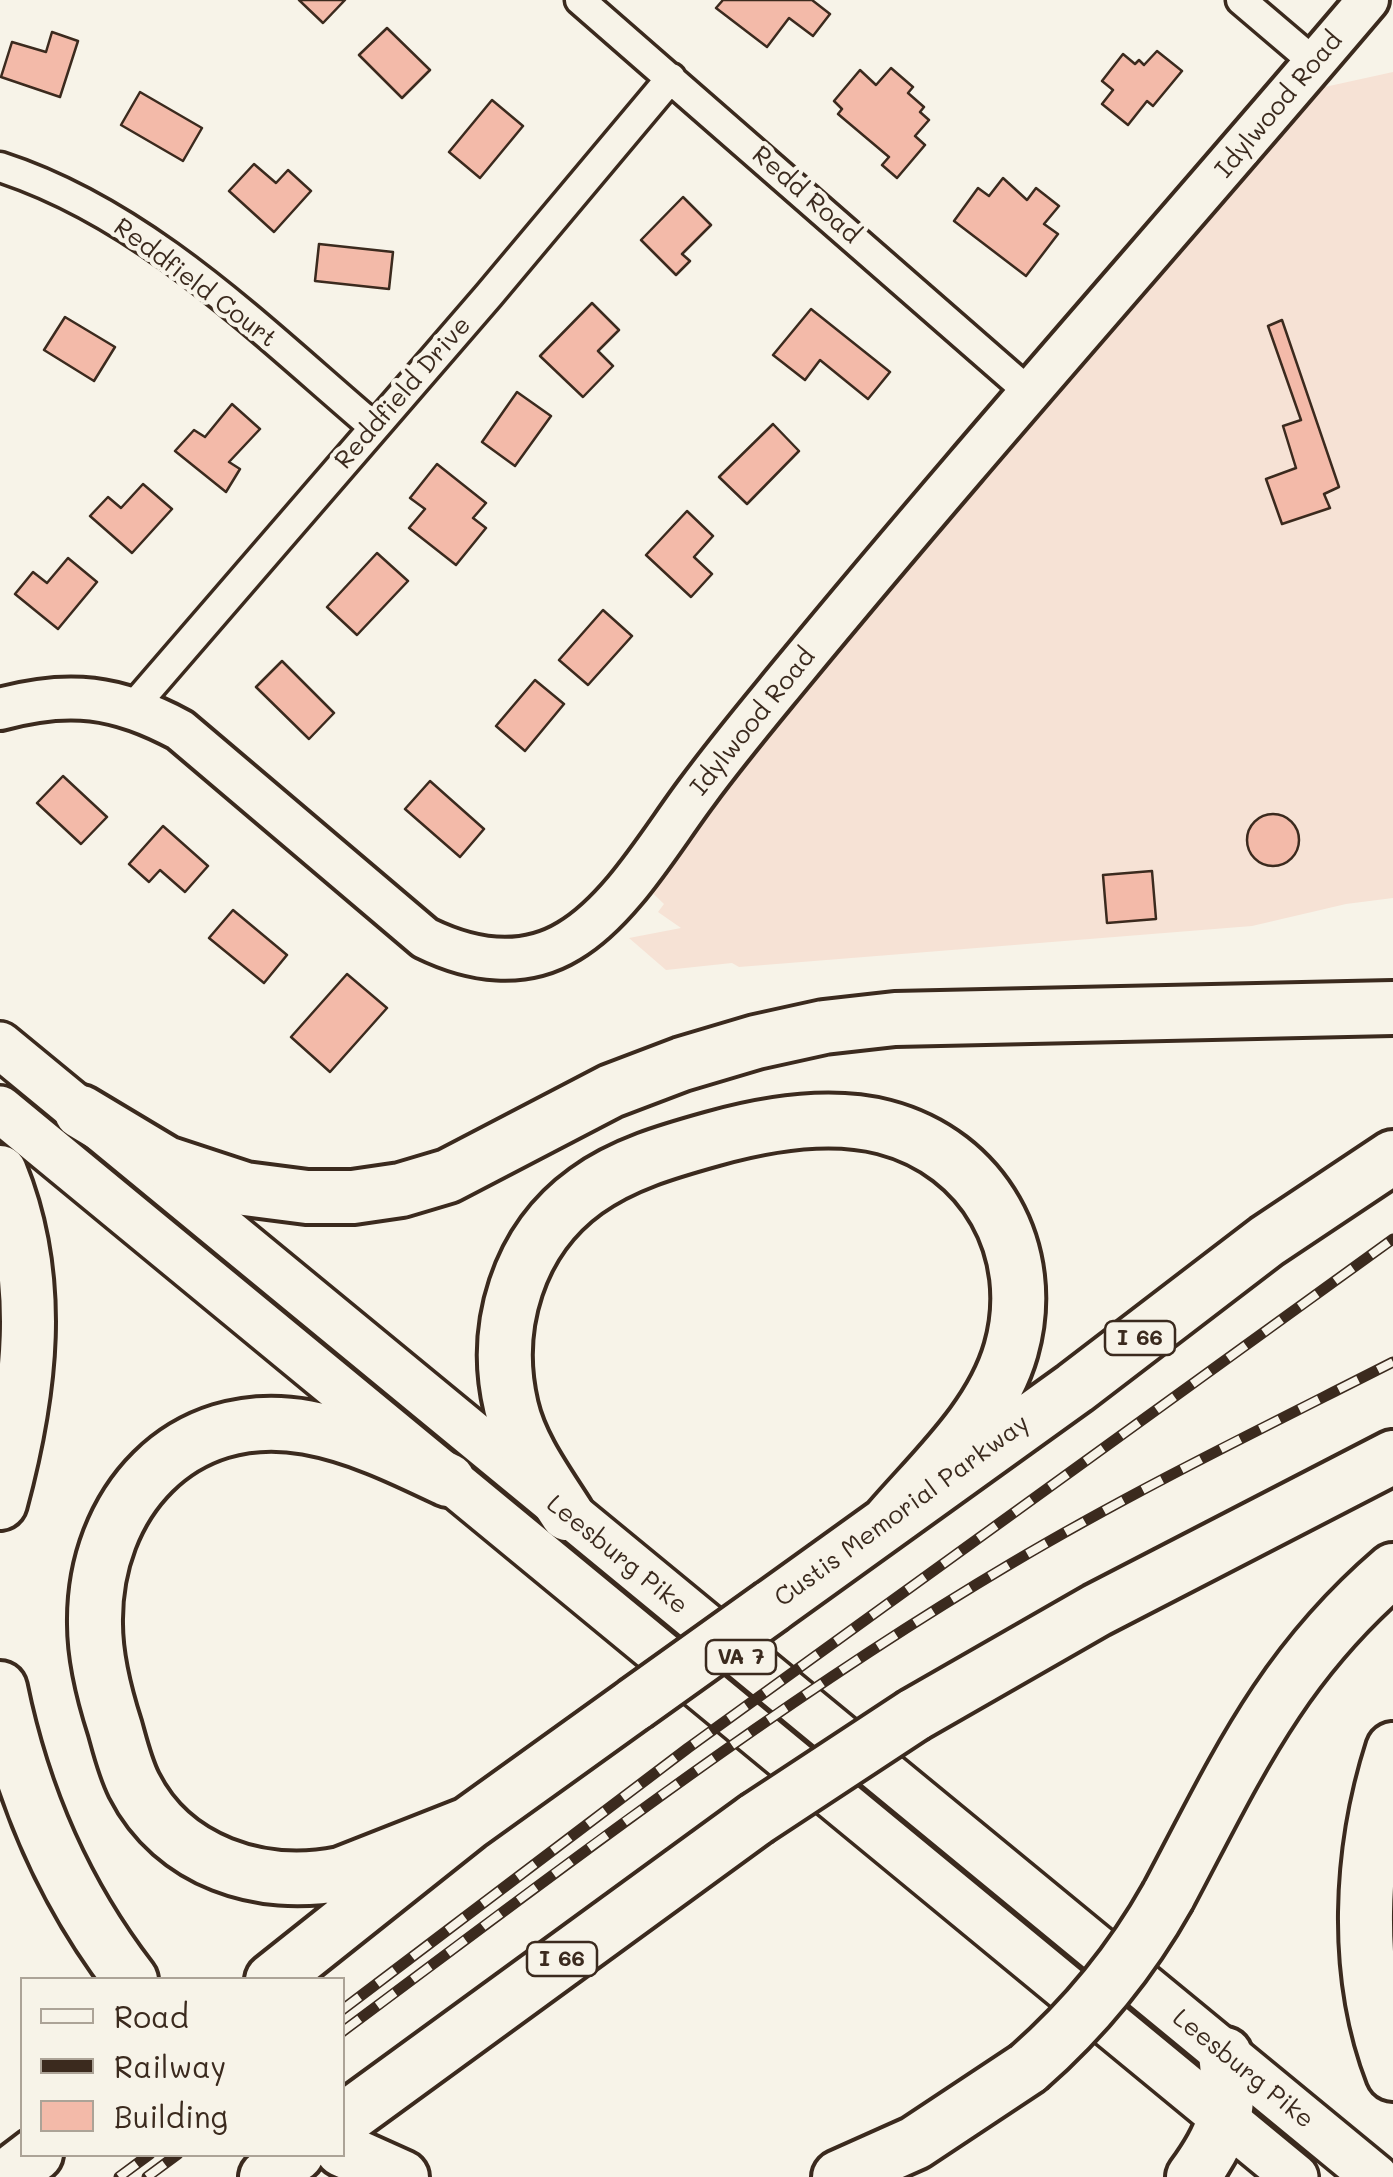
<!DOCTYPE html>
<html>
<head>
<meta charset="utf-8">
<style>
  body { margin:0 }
  #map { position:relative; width:1393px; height:2177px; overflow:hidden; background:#f7f3e8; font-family:Mali,sans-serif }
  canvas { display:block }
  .legend { position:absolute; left:20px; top:1977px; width:325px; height:180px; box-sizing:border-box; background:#f7f3e8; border:2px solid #aca397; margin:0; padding:12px 18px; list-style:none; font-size:30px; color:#3b2a1e }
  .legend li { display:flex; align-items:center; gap:20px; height:50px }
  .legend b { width:50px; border:2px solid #aca397 }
</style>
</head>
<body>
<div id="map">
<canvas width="1393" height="2177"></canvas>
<ul class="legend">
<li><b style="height:12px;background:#f7f3e8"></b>Road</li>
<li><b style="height:12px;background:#3b2a1e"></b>Railway</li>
<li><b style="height:28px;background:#f3baa9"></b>Building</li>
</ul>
</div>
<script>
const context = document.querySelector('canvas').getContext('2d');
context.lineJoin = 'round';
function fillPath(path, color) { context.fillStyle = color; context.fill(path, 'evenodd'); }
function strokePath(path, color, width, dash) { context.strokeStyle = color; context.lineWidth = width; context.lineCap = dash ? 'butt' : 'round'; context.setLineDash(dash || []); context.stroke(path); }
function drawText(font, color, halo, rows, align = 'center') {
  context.font = font + ' Mali,sans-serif'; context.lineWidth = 9; context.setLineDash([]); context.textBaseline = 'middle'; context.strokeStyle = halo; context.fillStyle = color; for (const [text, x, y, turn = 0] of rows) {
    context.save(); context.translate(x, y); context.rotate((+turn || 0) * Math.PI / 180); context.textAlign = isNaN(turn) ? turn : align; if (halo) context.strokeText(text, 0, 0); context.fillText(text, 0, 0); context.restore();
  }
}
fillPath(new Path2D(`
  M 1393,72 L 1393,898 L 1346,904 L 1252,926 L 739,967 L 732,963 L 666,970 L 629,938 L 681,928 L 658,912 L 664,904 L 635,876 L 1311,90 Z`), '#f6e2d5');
const building = new Path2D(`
  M 299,0 L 345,0 L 323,23 Z
  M 723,0 L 812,0 L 830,14 L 813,36 L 789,18 L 767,47 L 716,8 Z
  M 387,28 L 430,70 L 402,98 L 359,55 Z
  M 52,32 L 78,41 L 60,97 L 1,77 L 12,42 L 46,52 Z
  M 1157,51 L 1182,71 L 1153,106 L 1147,101 L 1128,125 L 1102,104 L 1113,90 L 1102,81 L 1123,54 L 1135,64 L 1139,60 L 1144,65 Z
  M 891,68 L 913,87 L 908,93 L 924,107 L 920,112 L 929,120 L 915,136 L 925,145 L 897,178 L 882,165 L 889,157 L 838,114 L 842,109 L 834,101 L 860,70 L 876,85 Z
  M 140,92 L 202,128 L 183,161 L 121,125 Z
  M 492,100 L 523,126 L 480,178 L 449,152 Z
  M 254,164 L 276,183 L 288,170 L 311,191 L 274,232 L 229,191 Z
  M 1003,178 L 1027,200 L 1036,188 L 1059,206 L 1044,224 L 1058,234 L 1026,276 L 954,221 L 978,188 L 989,196 Z
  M 683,197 L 711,225 L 682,254 L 690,261 L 676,275 L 641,240 Z
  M 319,244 L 393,252 L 389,289 L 315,281 Z
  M 592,303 L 619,330 L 598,351 L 613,366 L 583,397 L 540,356 Z
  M 811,309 L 890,372 L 868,399 L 820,360 L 805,380 L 773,355 Z
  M 65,317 L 115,347 L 94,381 L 44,350 Z
  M 1282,320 L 1339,487 L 1324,494 L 1330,508 L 1282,524 L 1266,479 L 1296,468 L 1283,426 L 1301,420 L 1268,326 Z
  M 517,392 L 551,416 L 515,466 L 482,442 Z
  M 232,404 L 260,429 L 229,462 L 240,469 L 226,492 L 175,451 L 194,430 L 205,437 Z
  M 773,424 L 799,451 L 747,504 L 719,477 Z
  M 437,464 L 486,503 L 473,518 L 486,528 L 456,565 L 409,528 L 425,509 L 410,498 Z
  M 143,484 L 172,509 L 132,553 L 90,516 L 108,497 L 121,508 Z
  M 687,511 L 713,536 L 694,557 L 712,574 L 691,597 L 646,555 Z
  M 377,553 L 408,581 L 357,635 L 327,607 Z
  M 68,558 L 97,582 L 58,629 L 15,594 L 33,572 L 47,583 Z
  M 603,610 L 632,636 L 588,685 L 559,660 Z
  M 282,661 L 334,713 L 309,739 L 256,687 Z
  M 535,680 L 564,704 L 525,751 L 496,726 Z
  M 63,776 L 107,817 L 81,844 L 37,803 Z
  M 430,781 L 484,829 L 460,857 L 405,809 Z
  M1247 840a26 26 0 1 1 52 0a26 26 0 1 1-52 0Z
  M 163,826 L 208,866 L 185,892 L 160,870 L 149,882 L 129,864 Z
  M 1152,871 L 1156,919 L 1107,923 L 1103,875 Z
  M 233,910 L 287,955 L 264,983 L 209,938 Z
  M 347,974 L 387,1008 L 330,1072 L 291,1037 Z`);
fillPath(building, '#f3baa9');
strokePath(building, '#3b2a1e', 2.5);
const minor = new Path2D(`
  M 580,0 L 1030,393
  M 1241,0 L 1315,63
  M 0,167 C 145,214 260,330 374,427
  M 133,707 L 489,295 L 671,78`);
const secondary = new Path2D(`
  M 0,709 C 69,690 117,696 180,730 L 425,938 C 472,961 523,969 569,941 C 621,910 661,840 697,792 C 727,751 759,713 791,674 C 979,446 1177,225 1368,0`);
const primary = new Path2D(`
  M 0,1045 L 1375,2177
  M 0,1109 L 1295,2177`);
const motorway = new Path2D(`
  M 81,1112 L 166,1163 L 245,1189 L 307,1197 L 353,1197 L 401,1190 L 448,1176 L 611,1091 L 682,1064 L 756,1042 L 824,1027 L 895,1019 L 1393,1008
  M 0,1172 C 44,1280 30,1392 0,1503
  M 448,1480 C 402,1458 357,1436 307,1427 C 181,1404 93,1504 95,1624 C 95,1659 104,1694 115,1728 C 120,1746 125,1767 134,1785 C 173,1862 261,1890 341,1874 L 468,1824
  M 567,1514 C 546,1481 520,1446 511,1407 C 492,1327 518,1240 586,1191 C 623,1164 669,1151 712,1139 C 765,1124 829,1113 884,1127 C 984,1153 1039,1251 1011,1350 C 992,1417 933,1470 889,1521
  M 772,1606 L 1075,1388 L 1267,1241 L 1393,1157
  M 0,1688 C 22,1796 63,1892 131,1980
  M 914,1715 L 1097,1610 L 1393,1457
  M 1393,1749 C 1360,1852 1354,1973 1393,2074
  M 1168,1896 C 1236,1768 1280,1667 1393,1570
  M 272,1980 L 468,1824 L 635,1704
  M 342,2121 L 756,1819
  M 342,2150 L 402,2177
  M 6,2177 L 36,2154
  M 266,2177 L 297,2154
  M 839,2177 L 915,2143 L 1028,2068
  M 1193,2177 C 1226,2132 1232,2109 1225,2054`);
strokePath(minor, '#3b2a1e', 35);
strokePath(secondary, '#3b2a1e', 48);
strokePath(primary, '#3b2a1e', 52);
strokePath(motorway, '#3b2a1e', 60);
strokePath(minor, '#f7f3e8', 28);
strokePath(secondary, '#f7f3e8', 40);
strokePath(primary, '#f7f3e8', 45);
strokePath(motorway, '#f7f3e8', 52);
const rail = new Path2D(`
  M 342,2010 L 688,1748 L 1393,1239
  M 342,2032 C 561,1869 777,1702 1012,1563 C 1135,1490 1265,1427 1393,1362
  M 119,2177 L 150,2154
  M 147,2177 L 178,2154`);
strokePath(rail, '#3b2a1e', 11);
strokePath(rail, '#f7f3e8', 8, [22]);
const motorwayBridge = new Path2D(`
  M 635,1704 L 772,1606
  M 756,1819 L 914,1715
  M 1028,2068 C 1085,2018 1131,1962 1168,1896`);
strokePath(motorwayBridge, '#3b2a1e', 60, []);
strokePath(motorwayBridge, '#f7f3e8', 52);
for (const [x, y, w] of [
  [1140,1338,70],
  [741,1657,70],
  [562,1959,70]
]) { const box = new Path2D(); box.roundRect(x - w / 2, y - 17, w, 34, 8); context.fillStyle = '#f7f3e8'; context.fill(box); strokePath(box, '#3b2a1e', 2.5); }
drawText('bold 22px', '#3b2a1e', null, [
  ["I 66",1140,1338],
  ["VA 7",741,1657],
  ["I 66",562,1959]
]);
drawText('25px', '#3b2a1e', '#f7f3e8', [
  ["Idylwood Road",1279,105,-50],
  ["Redd Road",806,195,41],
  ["Reddfield Court",195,283,37],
  ["Reddfield Drive",403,393,-49],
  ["Idylwood Road",753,722,-51],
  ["Custis Memorial Parkway",902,1511,-36],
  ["Leesburg Pike",617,1555,39],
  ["Leesburg Pike",1243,2069,39]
]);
</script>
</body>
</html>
